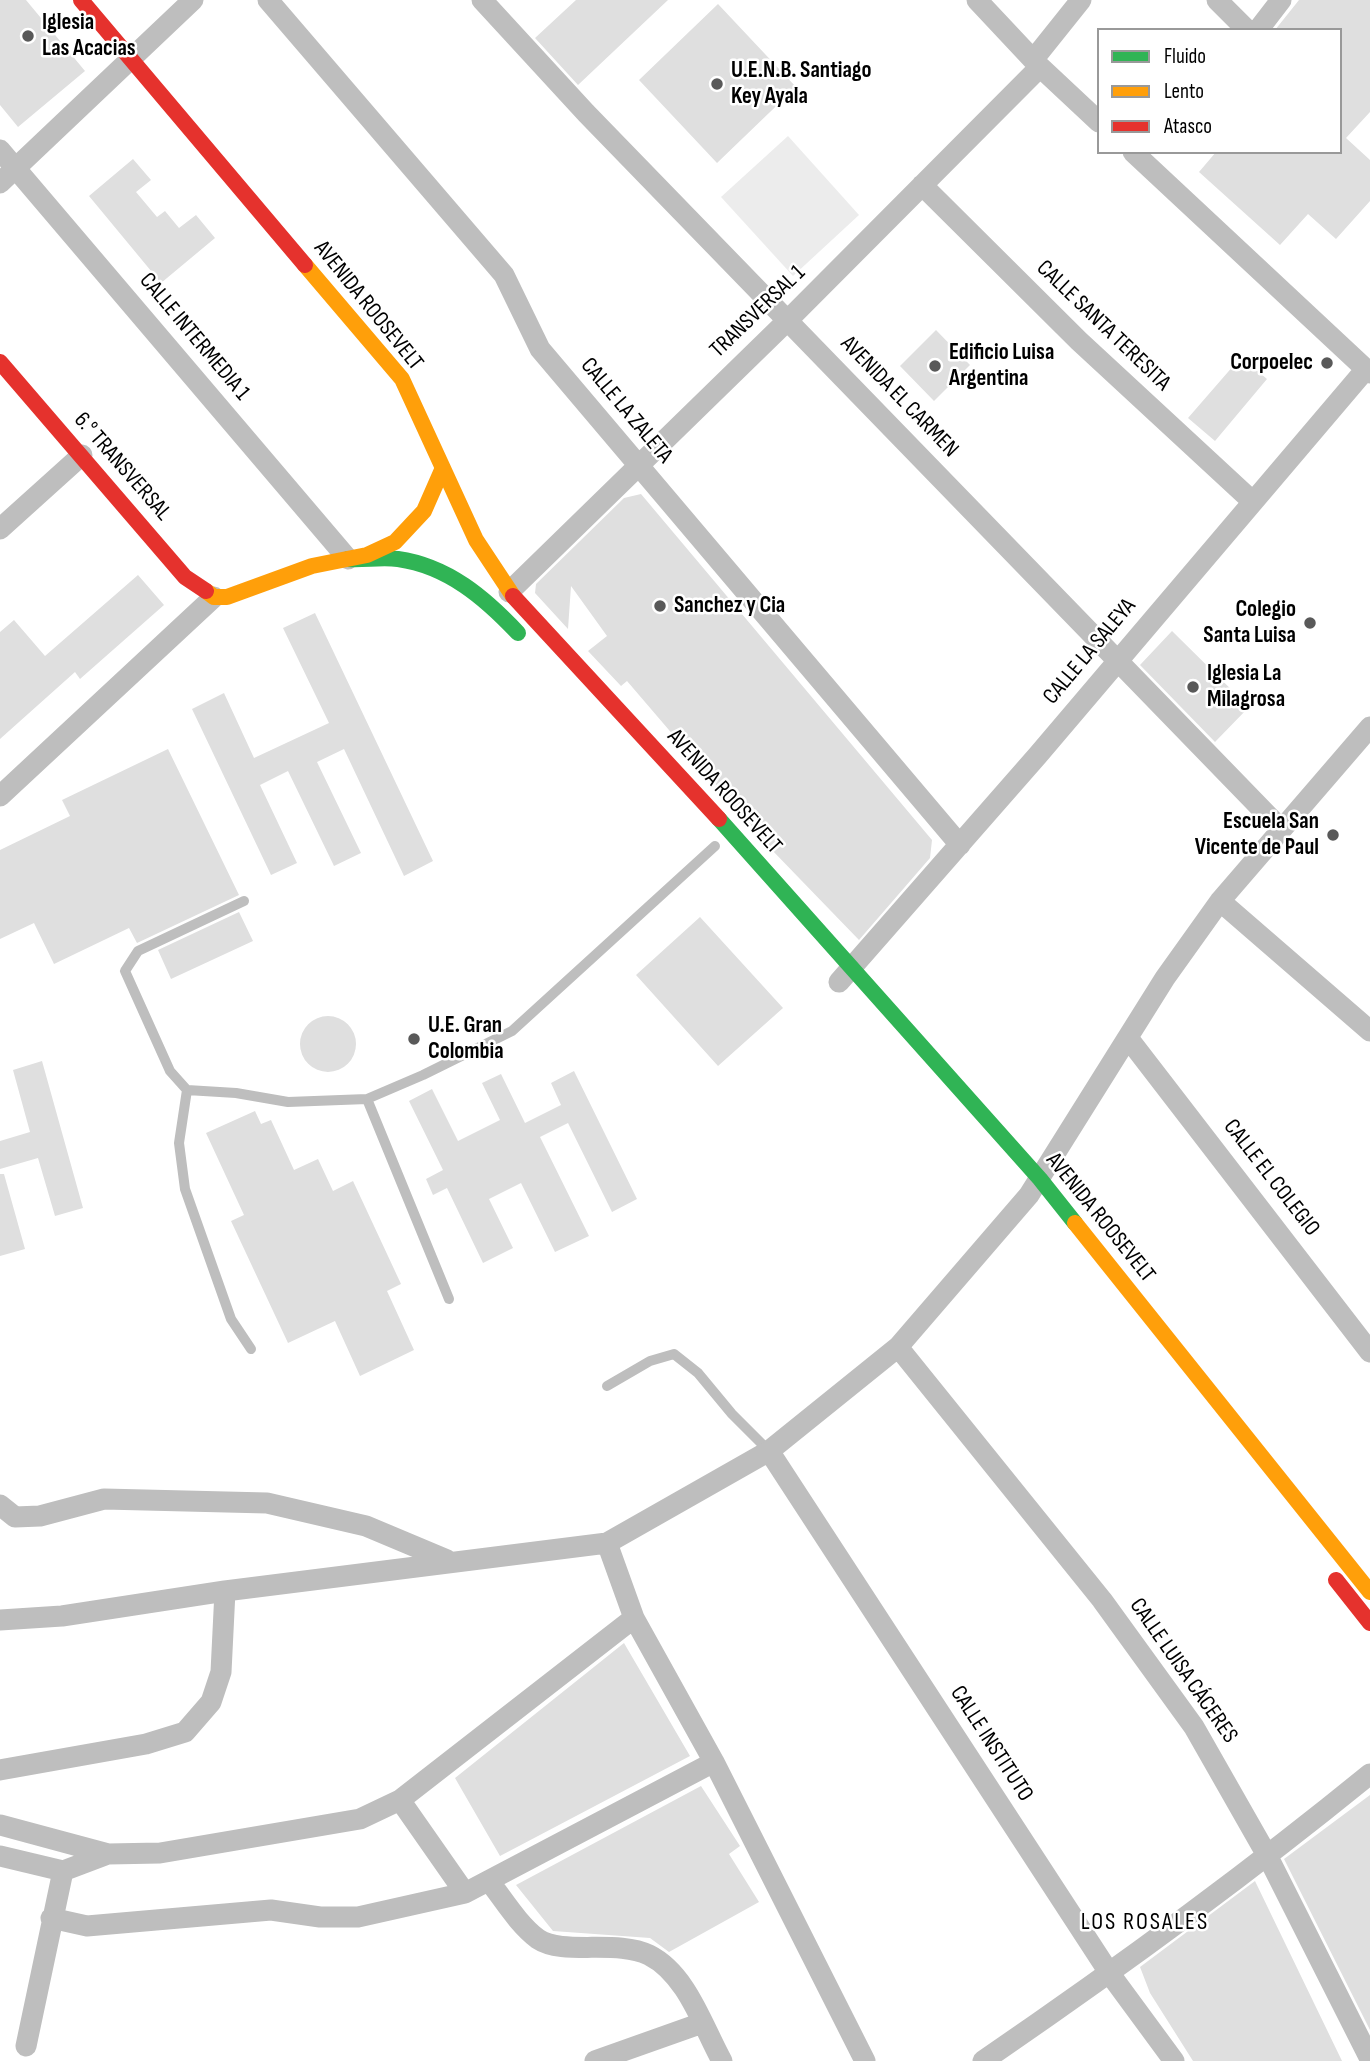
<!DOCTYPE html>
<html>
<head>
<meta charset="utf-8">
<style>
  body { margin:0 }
  #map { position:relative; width:1370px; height:2061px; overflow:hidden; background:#fff; font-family:"Sofia Sans Condensed",sans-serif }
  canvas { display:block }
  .legend { position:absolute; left:1097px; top:28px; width:245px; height:126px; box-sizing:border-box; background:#fff; border:2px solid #999; margin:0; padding:9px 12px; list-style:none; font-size:21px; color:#000 }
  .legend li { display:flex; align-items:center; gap:14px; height:35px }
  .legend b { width:35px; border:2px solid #999 }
</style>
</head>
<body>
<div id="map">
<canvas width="1370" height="2061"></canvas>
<ul class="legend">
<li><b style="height:9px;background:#30b455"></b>Fluido</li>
<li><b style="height:9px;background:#ff9f0a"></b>Lento</li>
<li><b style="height:9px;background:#e5322d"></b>Atasco</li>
</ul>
</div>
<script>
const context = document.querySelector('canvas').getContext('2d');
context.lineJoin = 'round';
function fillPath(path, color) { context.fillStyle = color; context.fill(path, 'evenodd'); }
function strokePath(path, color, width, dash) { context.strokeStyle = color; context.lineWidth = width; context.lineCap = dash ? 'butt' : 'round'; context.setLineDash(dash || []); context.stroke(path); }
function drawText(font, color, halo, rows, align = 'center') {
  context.font = font + ' "Sofia Sans Condensed",sans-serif'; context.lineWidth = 5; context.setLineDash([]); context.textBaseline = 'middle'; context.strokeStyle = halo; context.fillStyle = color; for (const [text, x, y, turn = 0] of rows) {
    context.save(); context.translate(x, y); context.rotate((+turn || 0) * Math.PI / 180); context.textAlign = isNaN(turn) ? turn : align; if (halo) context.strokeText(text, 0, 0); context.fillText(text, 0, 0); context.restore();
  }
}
fillPath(new Path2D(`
  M 788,136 L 859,215 L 793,276 L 721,197 Z`), '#ececec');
fillPath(new Path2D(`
  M 0,0 L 26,0 L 85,71 L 18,127 L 0,105 Z
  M 576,0 L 668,0 L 578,85 L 535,38 Z
  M 1299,0 L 1370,0 L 1370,112 L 1346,138 L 1370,160 L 1370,201 L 1336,239 L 1308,214 L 1280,245 L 1199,172 L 1216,152 L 1340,152 L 1340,30 L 1275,30 Z
  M 718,4 L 796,87 L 717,163 L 639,80 Z
  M 133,159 L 151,180 L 136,192 L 157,217 L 165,211 L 179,228 L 196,215 L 215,238 L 161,283 L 89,196 Z
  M 936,330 L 970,365 L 934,401 L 900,366 Z
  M 1241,357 L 1267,379 L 1215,441 L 1188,418 Z
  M 641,494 L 932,840 L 930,858 L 859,940 L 770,848 L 627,681 L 621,686 L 588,651 L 607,636 L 571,586 L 568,629 L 535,593 L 536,584 L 624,498 Z
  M 138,575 L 164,605 L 80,679 L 75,672 L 0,739 L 0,632 L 14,620 L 45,656 Z
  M 315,613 L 433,861 L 404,876 L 344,749 L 317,762 L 361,853 L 334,866 L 288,771 L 260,785 L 297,863 L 271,875 L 192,709 L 224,693 L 254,758 L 329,723 L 283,628 Z
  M 1172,631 L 1249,707 L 1215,742 L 1140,665 Z
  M 168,749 L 239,895 L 137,943 L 129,928 L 54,964 L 34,923 L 0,939 L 0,850 L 70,816 L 62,800 Z
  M 239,912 L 253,941 L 171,979 L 158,950 Z
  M 700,917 L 783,1008 L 718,1066 L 636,975 Z
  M300 1044a28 28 0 1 1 56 0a28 28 0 1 1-56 0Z
  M 42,1061 L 83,1208 L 55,1216 L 38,1158 L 0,1169 L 0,1141 L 30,1132 L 13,1070 Z
  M 574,1071 L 637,1199 L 612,1212 L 568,1123 L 540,1137 L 589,1236 L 555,1252 L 521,1183 L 489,1199 L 513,1248 L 483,1263 L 447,1188 L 433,1195 L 426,1179 L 443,1170 L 409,1101 L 432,1089 L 458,1141 L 500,1120 L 482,1083 L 501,1074 L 525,1123 L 561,1105 L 551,1083 Z
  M 255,1111 L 261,1124 L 271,1120 L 294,1170 L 318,1159 L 333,1191 L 353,1181 L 401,1284 L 387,1291 L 414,1350 L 360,1376 L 335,1321 L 288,1343 L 231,1221 L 244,1215 L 206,1133 Z
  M 0,1174 L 4,1174 L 25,1249 L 0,1256 Z
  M 624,1643 L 690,1756 L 500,1856 L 455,1778 Z
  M 701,1786 L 740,1846 L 729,1854 L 759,1902 L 669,1952 L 650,1938 L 553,1931 L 516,1885 Z
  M 1370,1795 L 1370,2030 L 1284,1859 Z
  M 1255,1881 L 1342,2061 L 1193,2061 L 1150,1993 L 1140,1967 Z`), '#dfdfdf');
strokePath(new Path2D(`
  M 244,901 L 138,951 L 125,971 L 170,1071 L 187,1090 L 179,1143 L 185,1189 L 231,1319 L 251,1349
  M 187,1090 L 236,1093 L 288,1102 L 367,1099 L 423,1075 L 512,1031 L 715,846
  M 367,1099 L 449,1299
  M 607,1386 L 650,1361 L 674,1354 L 698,1373 L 732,1414 L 769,1451`), '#bebebe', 10);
strokePath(new Path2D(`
  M 268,0 L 504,275 L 540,349 L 960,845
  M 482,0 L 586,113 L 1280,828
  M 977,0 L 1037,64 L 1099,122
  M 1217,0 L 1247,30
  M 1258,30 L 1281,0
  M 1033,60 L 1081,0
  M 0,150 L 348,559
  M 1133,152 L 1370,373
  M 0,183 L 193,0
  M 922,185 L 1079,341 L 1252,501
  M 0,529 L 82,455
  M 509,592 L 788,320 L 1040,67
  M 0,796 L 214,597
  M 1220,901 L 1370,1031
  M 839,982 L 1038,755 L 1366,369
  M 1128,1038 L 1370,1352
  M 898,1347 L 1102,1600 L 1194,1727 L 1268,1857 L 1370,2059
  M 769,1451 L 1110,1974 L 1174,2061
  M 0,1505 L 15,1517 L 40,1516 L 104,1499 L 267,1503 L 366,1526 L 447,1560
  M 607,1543 L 634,1618 L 714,1762 L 865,2061
  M 0,1620 L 62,1616 L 225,1591 L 607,1543 L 769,1451 L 898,1347 L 1029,1195 L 1165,978 L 1220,901 L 1370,727
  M 0,1770 L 146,1744 L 185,1732 L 211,1702 L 221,1672 L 225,1591
  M 400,1800 L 465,1893
  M 0,1825 L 108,1854 L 160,1853 L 360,1819 L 400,1800 L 634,1618
  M 0,1856 L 63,1871 L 108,1854
  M 489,1881 C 504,1900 518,1924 538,1939 C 563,1956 617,1939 649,1955 C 687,1974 703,2027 722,2061
  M 51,1918 L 87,1926 L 271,1910 L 320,1917 L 358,1917 L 465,1893 L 714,1762
  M 26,2046 L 63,1871
  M 595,2061 L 702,2023
  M 983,2061 C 1116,1970 1245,1876 1370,1774`), '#bebebe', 21);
strokePath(new Path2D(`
  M 348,559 C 365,560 381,557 398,559 C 448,566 485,598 518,633
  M 719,819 L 1040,1179 L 1075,1223`), '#30b455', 16);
strokePath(new Path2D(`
  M 305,265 L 402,379 L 476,540 L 513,596
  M 206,591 L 214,597 L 227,597 L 312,566 L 367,555 L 395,542 L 424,511 L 442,470
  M 1075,1223 L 1370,1592`), '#ff9f0a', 16);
strokePath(new Path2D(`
  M 81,0 L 305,265
  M 0,362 L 185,577 L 206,591
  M 513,596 L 719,819
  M 1336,1580 L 1370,1623`), '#e5322d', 16);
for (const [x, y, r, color] of [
  [28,36,7,"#595959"],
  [717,84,7,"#595959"],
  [1327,363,7,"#595959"],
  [935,366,7,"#595959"],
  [660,606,7,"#595959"],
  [1310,623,7,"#595959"],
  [1193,687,7,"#595959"],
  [1333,835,7,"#595959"],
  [414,1039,7,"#595959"]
]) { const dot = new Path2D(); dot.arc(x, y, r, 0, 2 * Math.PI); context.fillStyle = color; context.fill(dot); strokePath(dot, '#fff', 2.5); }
drawText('bold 23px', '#000', '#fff', [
  ["Iglesia",42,23],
  ["Las Acacias",42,49],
  ["U.E.N.B. Santiago",731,71],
  ["Key Ayala",731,97],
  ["Edificio Luisa",949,353],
  ["Argentina",949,379],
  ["Corpoelec",1313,363,"right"],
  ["Sanchez y Cia",674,606],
  ["Colegio",1296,610,"right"],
  ["Santa Luisa",1296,636,"right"],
  ["Iglesia La",1207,674],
  ["Milagrosa",1207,700],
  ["Escuela San",1319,822,"right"],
  ["Vicente de Paul",1319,848,"right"],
  ["U.E. Gran",428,1026],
  ["Colombia",428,1052]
], 'left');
drawText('23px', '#000', '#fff', [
  ["AVENIDA ROOSEVELT",368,306,51],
  ["TRANSVERSAL 1",758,312,-44],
  ["CALLE SANTA TERESITA",1103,326,44],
  ["CALLE INTERMEDIA 1",194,337,50],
  ["AVENIDA EL CARMEN",899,397,46],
  ["CALLE LA ZALETA",626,411,50],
  ["6.° TRANSVERSAL",122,467,49],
  ["CALLE LA SALEYA",1090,652,-50],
  ["AVENIDA ROOSEVELT",724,792,48],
  ["CALLE EL COLEGIO",1271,1178,52],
  ["AVENIDA ROOSEVELT",1100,1218,51],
  ["CALLE LUISA CÁCERES",1183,1671,55],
  ["CALLE INSTITUTO",991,1744,57]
]);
context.letterSpacing = '2px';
drawText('24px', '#000', '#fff', [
  ["LOS ROSALES",1145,1923]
]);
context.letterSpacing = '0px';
</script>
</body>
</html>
